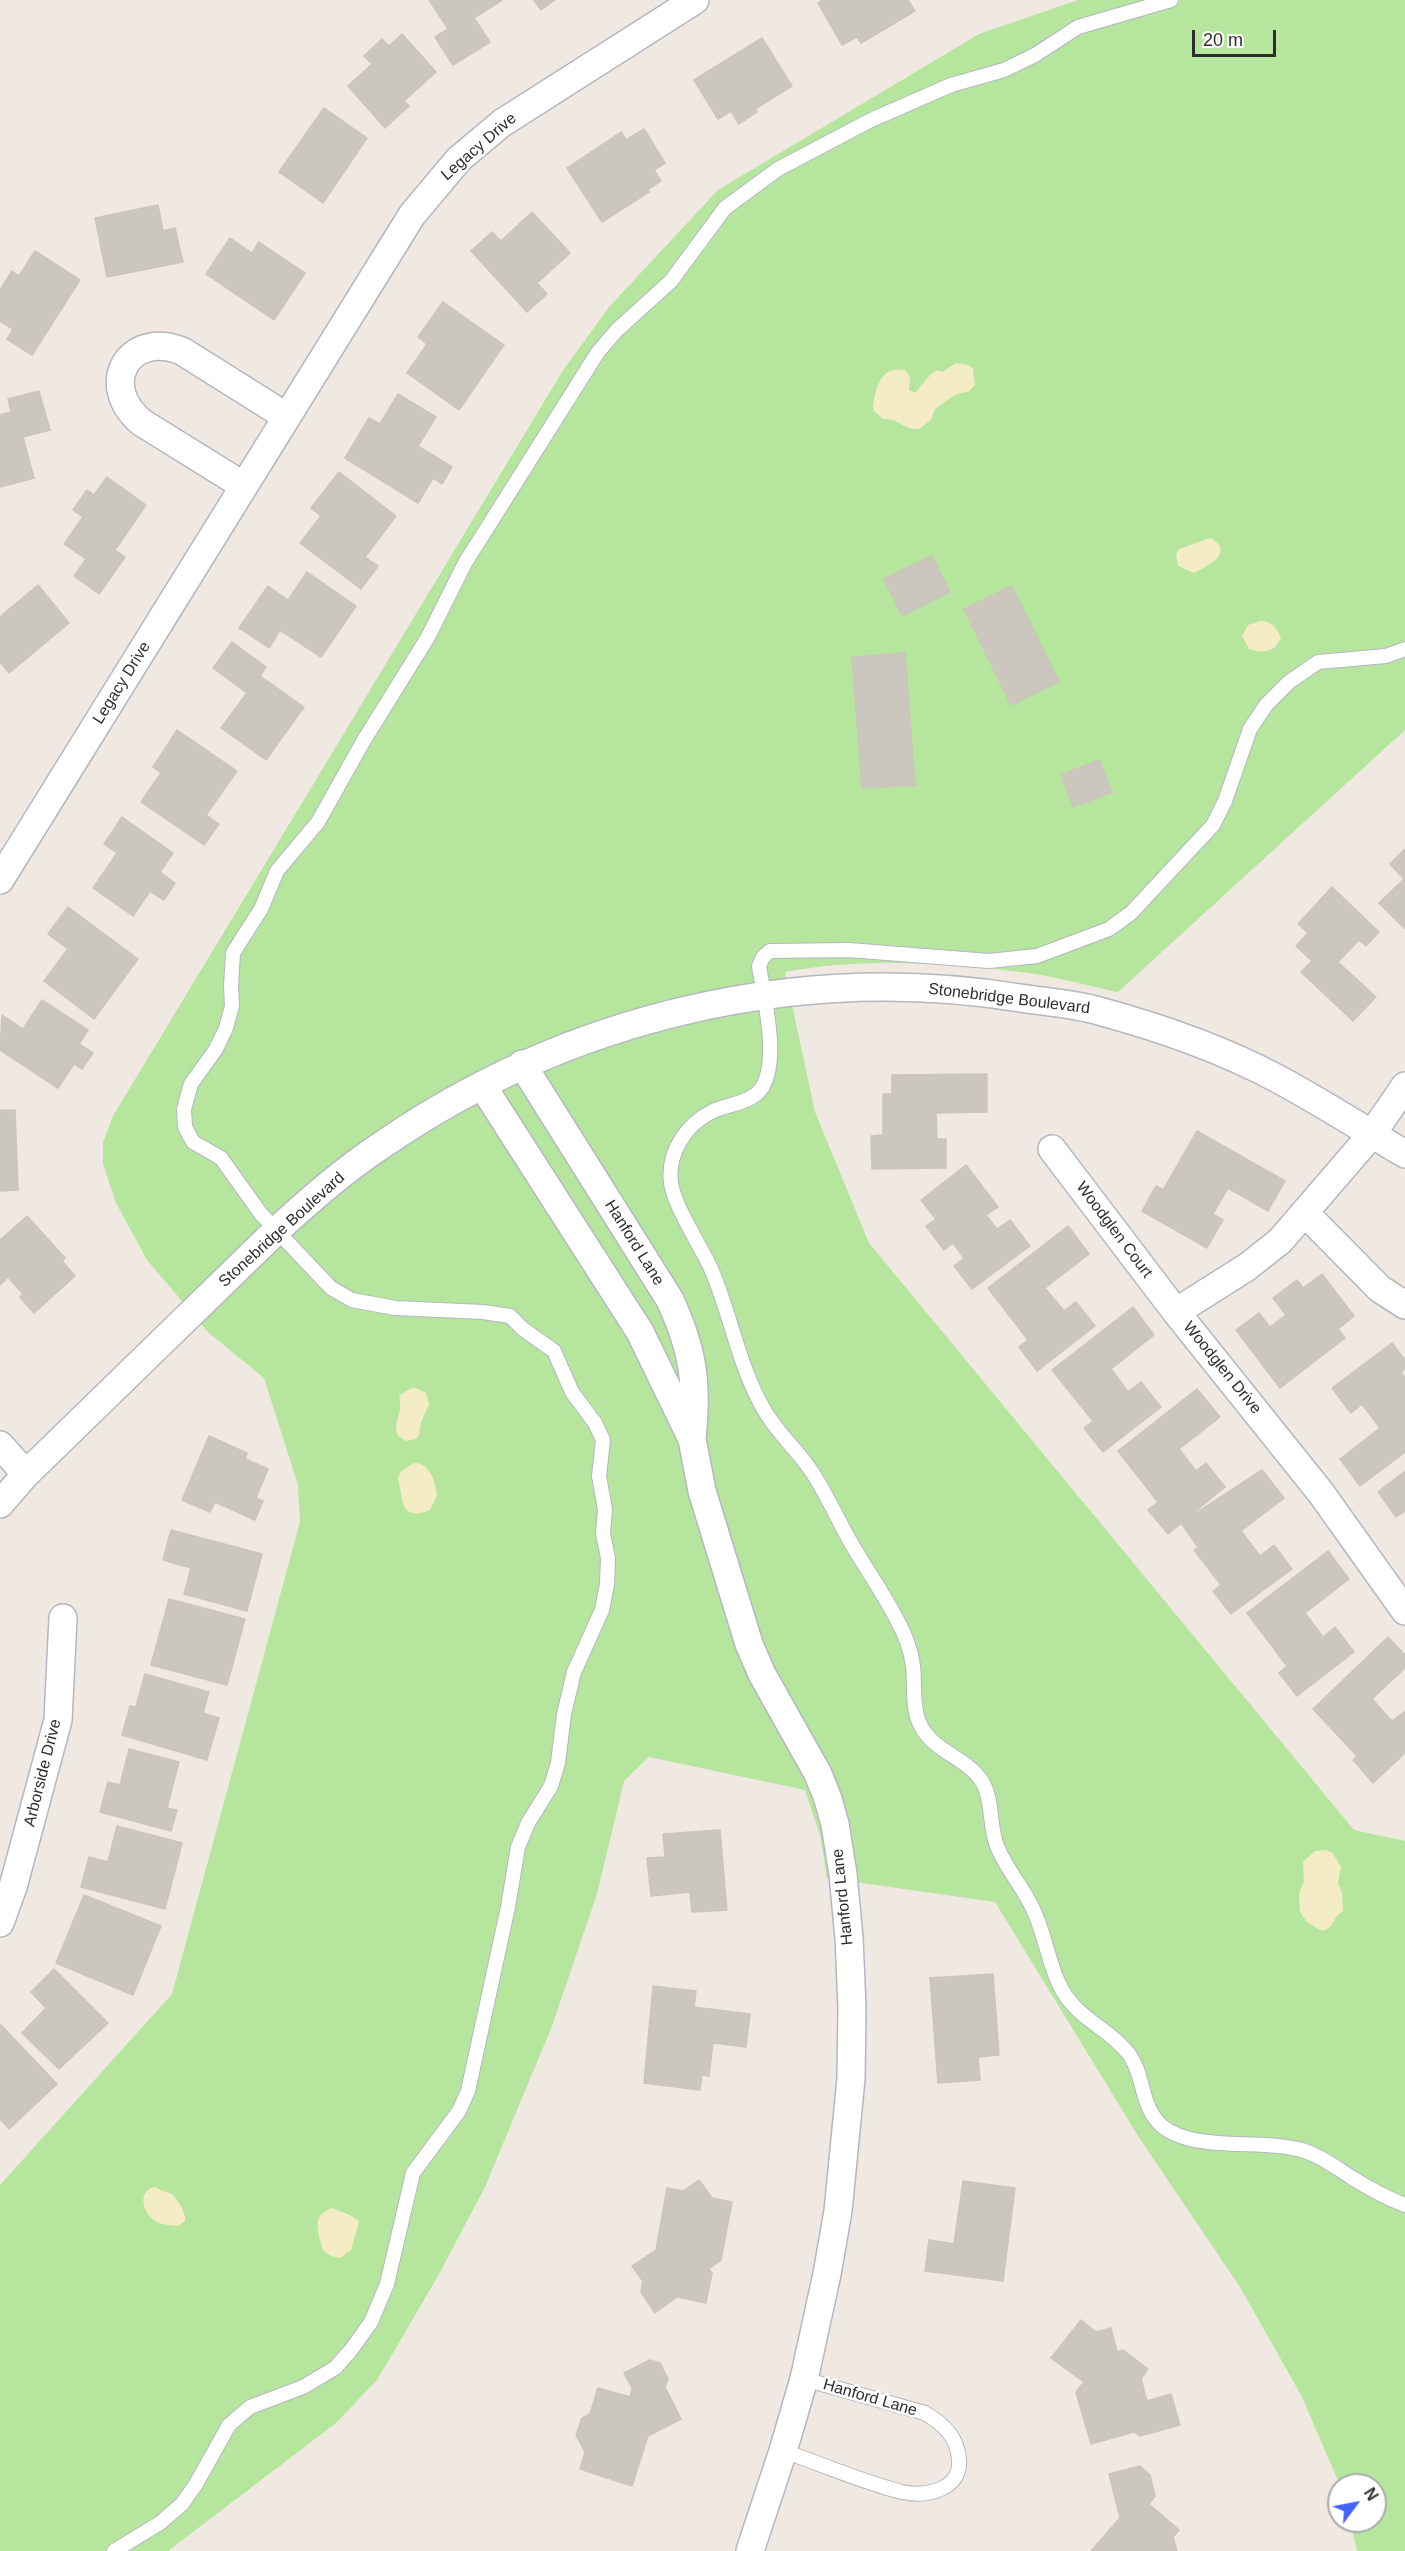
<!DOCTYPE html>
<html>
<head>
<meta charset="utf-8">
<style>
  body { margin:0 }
  #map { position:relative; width:1405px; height:2551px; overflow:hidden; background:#efe9e1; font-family:Helvetica,sans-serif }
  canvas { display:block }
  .north { position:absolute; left:1327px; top:2473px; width:60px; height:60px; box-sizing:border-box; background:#fff; border:2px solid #ababab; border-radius:50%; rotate:58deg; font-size:16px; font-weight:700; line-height:24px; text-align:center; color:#2e2e2e }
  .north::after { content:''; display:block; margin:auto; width:21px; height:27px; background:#4264fb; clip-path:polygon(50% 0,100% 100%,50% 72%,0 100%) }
  .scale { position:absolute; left:1192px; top:30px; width:84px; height:27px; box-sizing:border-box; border:3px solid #2e2e2e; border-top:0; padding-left:8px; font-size:18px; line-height:21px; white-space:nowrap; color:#2e2e2e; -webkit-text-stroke:4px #fff; paint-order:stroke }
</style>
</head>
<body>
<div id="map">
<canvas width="1405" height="2551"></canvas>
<div class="north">N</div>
<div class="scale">20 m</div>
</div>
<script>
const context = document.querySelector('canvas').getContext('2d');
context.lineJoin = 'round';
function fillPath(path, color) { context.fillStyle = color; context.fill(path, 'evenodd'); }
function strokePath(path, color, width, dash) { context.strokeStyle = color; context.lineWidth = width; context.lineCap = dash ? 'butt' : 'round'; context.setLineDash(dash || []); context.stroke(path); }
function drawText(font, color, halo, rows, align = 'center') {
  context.font = font + ' Helvetica,sans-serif'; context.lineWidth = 5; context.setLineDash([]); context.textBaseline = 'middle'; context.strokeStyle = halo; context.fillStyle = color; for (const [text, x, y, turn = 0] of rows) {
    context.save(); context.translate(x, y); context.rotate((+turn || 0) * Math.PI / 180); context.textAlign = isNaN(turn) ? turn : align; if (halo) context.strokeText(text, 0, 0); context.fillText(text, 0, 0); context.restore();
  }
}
fillPath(new Path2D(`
  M 1078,0 L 1405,0 L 1405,730 L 1118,992 C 1088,986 1058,977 1028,973 C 953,963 859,957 785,972 L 815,1112 L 869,1243 L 1354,1830 L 1405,1841 L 1405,2551 L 1357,2551 L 1350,2521 L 1375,2521 L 1375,2485 L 1340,2485 L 1301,2395 L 1240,2287 L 1140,2139 L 995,1902 L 827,1878 L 820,1835 L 805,1790 L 649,1757 L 624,1781 L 597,1894 L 552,2026 L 485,2187 L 438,2276 L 377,2380 L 336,2423 L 168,2551 L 0,2551 L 0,2185 L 172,1994 L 300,1522 L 298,1485 L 264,1378 L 209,1333 L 147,1260 L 116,1203 L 103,1164 L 103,1143 L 113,1116 L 562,372 L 609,307 L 718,190 L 979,34 Z`), '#b6e59e');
fillPath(new Path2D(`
  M 956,363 L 968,365 L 973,368 L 975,385 L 969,391 L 955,395 L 935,409 L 931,420 L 919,429 L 911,429 L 893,420 L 883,419 L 873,410 C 874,390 881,363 906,371 L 910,377 L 909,390 L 915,393 L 932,373 L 937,370 L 942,372 Z
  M 1210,538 C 1236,552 1208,566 1194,573 L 1178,566 L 1176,554 L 1179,549 Z
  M 1260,621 C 1271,621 1277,627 1281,638 C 1275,652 1263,654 1249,649 L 1242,636 L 1248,625 Z
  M 411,1388 L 416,1388 L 426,1393 L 429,1404 L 421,1423 L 419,1435 L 416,1439 L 406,1441 L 398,1436 C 392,1419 404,1416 399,1396 Z
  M 415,1463 C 430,1463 436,1483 437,1496 L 430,1510 C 399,1523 403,1497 398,1478 C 400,1470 408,1466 415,1463 Z
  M 1324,1850 L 1332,1852 L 1341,1867 L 1338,1884 L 1342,1892 L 1343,1911 L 1337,1916 L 1331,1926 L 1326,1930 L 1320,1930 L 1307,1922 L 1300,1912 L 1299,1893 L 1304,1882 L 1303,1862 L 1315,1851 Z
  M 155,2187 C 161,2192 168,2191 173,2195 C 179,2202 186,2212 185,2221 L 178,2226 C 172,2225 164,2225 159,2223 C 144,2217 135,2191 155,2187 Z
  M 332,2208 C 339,2211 354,2215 359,2222 L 351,2250 L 340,2258 C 336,2257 330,2256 326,2253 C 321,2250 322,2244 320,2240 C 316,2225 315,2214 332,2208 Z`), '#f3ecc5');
const building = new Path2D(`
  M 429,0 L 502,0 L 474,18 L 490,42 L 453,65 L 435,37 L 448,29 Z
  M 534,0 L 555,0 L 541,10 Z
  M 823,0 L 908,0 L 915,11 L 861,43 L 857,37 L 842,45 L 818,3 Z
  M 402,34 L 436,72 L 404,101 L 409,106 L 385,128 L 348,86 L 372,64 L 364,56 L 382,39 L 389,46 Z
  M 762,38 L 792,86 L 755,109 L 757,112 L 739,124 L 731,111 L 718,119 L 694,80 Z
  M 324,108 L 367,138 L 323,203 L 279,172 Z
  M 644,129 L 665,163 L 654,170 L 661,181 L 647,190 L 649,192 L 602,222 L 567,168 L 621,132 L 626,140 Z
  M 158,205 L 163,231 L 175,228 L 183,262 L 107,277 L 95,218 Z
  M 532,212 L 570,253 L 537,283 L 547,294 L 527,312 L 471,251 L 492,232 L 501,241 Z
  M 230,238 L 252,253 L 259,242 L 305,273 L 274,320 L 206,274 Z
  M 35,251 L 80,280 L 32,355 L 7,339 L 13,329 L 0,321 L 0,290 L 12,271 L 19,276 Z
  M 443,302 L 504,345 L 459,410 L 407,373 L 427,344 L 418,337 Z
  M 39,391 L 50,430 L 23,437 L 34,478 L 0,487 L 0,415 L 11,412 L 8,399 Z
  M 398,394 L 436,417 L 418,446 L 452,467 L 442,484 L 433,478 L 418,503 L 345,458 L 369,418 L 380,424 Z
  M 339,472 L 396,516 L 365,557 L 378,566 L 361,589 L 300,543 L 321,516 L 311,508 Z
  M 107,477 L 146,505 L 115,550 L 125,557 L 99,594 L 74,576 L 86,559 L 64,544 L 83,517 L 73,510 L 87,490 L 94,495 Z
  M 932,556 L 950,592 L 902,616 L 884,579 Z
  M 307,572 L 356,606 L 321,657 L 280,630 L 269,648 L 239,628 L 268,586 L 288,600 Z
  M 38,585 L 69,623 L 9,673 L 0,662 L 0,617 Z
  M 1012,586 L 1059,682 L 1011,705 L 964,609 Z
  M 232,642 L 266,667 L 260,676 L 304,707 L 266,760 L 221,728 L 247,693 L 213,668 Z
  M 905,653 L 915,785 L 862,788 L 852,657 Z
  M 177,730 L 237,771 L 206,815 L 219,824 L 204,845 L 141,802 L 161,773 L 153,767 Z
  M 1099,760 L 1112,792 L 1073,807 L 1061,775 Z
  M 122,817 L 173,853 L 160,872 L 175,883 L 164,900 L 150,891 L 133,916 L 93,888 L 117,853 L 104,844 Z
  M 1405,849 L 1405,929 L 1379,903 L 1404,879 L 1390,864 Z
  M 1332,887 L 1379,932 L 1366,946 L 1359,940 L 1338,962 L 1376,997 L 1353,1021 L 1301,972 L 1312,961 L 1296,946 L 1308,933 L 1298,924 Z
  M 68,907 L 138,959 L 94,1019 L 44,981 L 68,949 L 48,934 Z
  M 42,1000 L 88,1030 L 79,1044 L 93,1053 L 82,1069 L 74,1064 L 58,1088 L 0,1050 L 2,1015 L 23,1029 Z
  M 987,1074 L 987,1112 L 936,1113 L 937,1139 L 946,1139 L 946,1168 L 872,1169 L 871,1136 L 883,1135 L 883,1094 L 892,1094 L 892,1075 Z
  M 0,1110 L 15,1110 L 18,1190 L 0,1191 Z
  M 1197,1131 L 1285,1181 L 1268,1211 L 1228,1188 L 1213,1214 L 1223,1220 L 1207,1248 L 1142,1211 L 1156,1186 L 1163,1190 Z
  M 966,1165 L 998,1207 L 986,1215 L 997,1229 L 1010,1220 L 1030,1246 L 972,1289 L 954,1266 L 964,1258 L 953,1243 L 944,1250 L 926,1226 L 936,1219 L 921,1200 Z
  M 27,1216 L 65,1258 L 62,1261 L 75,1276 L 34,1313 L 20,1297 L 23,1294 L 8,1277 L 0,1285 L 0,1240 Z
  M 1068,1226 L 1089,1254 L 1045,1288 L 1064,1311 L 1076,1302 L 1095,1326 L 1037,1371 L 1019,1347 L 1028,1340 L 988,1288 Z
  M 1322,1274 L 1354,1316 L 1338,1329 L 1345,1338 L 1280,1388 L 1236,1330 L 1259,1313 L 1270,1327 L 1286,1315 L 1273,1298 L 1297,1280 L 1303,1288 Z
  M 1133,1307 L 1154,1335 L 1111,1369 L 1128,1392 L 1141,1382 L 1161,1407 L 1103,1452 L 1084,1428 L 1093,1421 L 1052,1370 Z
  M 1392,1343 L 1405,1360 L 1405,1369 L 1401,1372 L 1405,1378 L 1405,1452 L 1360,1486 L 1340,1459 L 1380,1428 L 1362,1404 L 1351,1413 L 1332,1388 Z
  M 1197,1389 L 1220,1417 L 1179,1449 L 1196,1471 L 1206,1463 L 1225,1487 L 1168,1534 L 1148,1510 L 1158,1502 L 1118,1451 Z
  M 209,1436 L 247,1453 L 245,1459 L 268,1469 L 256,1498 L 263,1501 L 255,1520 L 215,1502 L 210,1512 L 182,1500 Z
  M 1262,1470 L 1284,1498 L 1241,1531 L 1260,1556 L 1274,1545 L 1292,1569 L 1231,1614 L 1213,1591 L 1221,1585 L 1194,1550 L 1198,1547 L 1181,1523 Z
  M 1405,1471 L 1405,1511 L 1396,1517 L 1378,1492 Z
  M 171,1530 L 262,1554 L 247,1611 L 184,1594 L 191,1568 L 163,1560 Z
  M 1328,1551 L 1349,1579 L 1305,1613 L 1323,1637 L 1335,1627 L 1354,1652 L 1297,1696 L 1279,1673 L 1287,1666 L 1247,1613 Z
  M 169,1599 L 245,1619 L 227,1685 L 151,1665 Z
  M 1388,1637 L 1405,1655 L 1405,1668 L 1372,1699 L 1392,1721 L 1405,1711 L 1405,1753 L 1373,1783 L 1353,1760 L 1357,1756 L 1313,1709 Z
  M 145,1674 L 209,1692 L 203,1713 L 219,1718 L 207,1760 L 122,1735 L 130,1706 L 136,1707 Z
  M 129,1749 L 179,1762 L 167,1808 L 177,1810 L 171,1831 L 100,1812 L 108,1782 L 120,1785 Z
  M 117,1826 L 182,1843 L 165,1909 L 81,1887 L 89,1857 L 108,1862 Z
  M 720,1830 L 727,1910 L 692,1912 L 690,1892 L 651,1896 L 647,1858 L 665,1857 L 663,1834 Z
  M 84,1895 L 161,1926 L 133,1995 L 56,1963 Z
  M 54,1969 L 108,2023 L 59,2069 L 22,2033 L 46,2008 L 31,1992 Z
  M 993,1974 L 999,2055 L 978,2057 L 980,2080 L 938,2083 L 930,1978 Z
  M 653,1986 L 696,1991 L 694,2007 L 750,2014 L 746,2047 L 713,2043 L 709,2076 L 702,2075 L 700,2090 L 644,2083 Z
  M 1,2025 L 57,2084 L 9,2129 L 0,2119 Z
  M 699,2180 L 712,2198 L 732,2202 L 721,2260 L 709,2269 L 712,2273 L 706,2303 L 677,2297 L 655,2313 L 641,2292 L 643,2281 L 632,2266 L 656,2250 L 667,2188 L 683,2191 Z
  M 963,2181 L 1015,2188 L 1003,2281 L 925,2271 L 929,2240 L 954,2244 Z
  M 1081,2320 L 1096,2332 L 1111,2328 L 1117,2352 L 1123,2350 L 1148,2369 L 1141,2379 L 1147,2401 L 1171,2394 L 1180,2425 L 1140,2436 L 1134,2432 L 1091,2444 L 1076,2392 L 1084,2382 L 1051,2358 Z
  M 650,2360 L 660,2363 L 668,2379 L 665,2387 L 681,2419 L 648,2436 L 632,2486 L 580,2469 L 585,2452 L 576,2435 L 582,2418 L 590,2414 L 598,2388 L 630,2397 L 632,2388 L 624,2373 Z
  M 1140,2466 L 1150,2475 L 1155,2496 L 1149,2504 L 1179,2530 L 1173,2537 L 1177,2551 L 1091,2551 L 1120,2518 L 1109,2474 Z`);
fillPath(building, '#cbc7bf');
strokePath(building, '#cbc5ba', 1.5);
const service = new Path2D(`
  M 1405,649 L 1386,656 L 1318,662 L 1289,682 L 1266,705 L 1250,729 L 1225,801 L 1213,825 L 1131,913 L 1109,929 L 1037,956 L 989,961 L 849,950 L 770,951 L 763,957 L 759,966 C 764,997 779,1058 763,1086 C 752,1104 730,1103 713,1111 C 686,1124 667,1153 671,1183 C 674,1206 702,1248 712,1271 C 731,1316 739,1366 763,1408 C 776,1432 797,1449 812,1472 C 827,1495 838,1520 851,1543 C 866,1569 884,1594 897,1620 C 905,1634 911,1650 913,1666 C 915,1684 912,1705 919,1722 C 931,1752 968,1757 983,1783 C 993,1801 989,1826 997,1846 C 1006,1869 1023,1887 1033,1909 C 1045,1934 1048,1962 1060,1986 C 1077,2020 1108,2027 1129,2054 C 1145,2076 1140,2107 1162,2126 C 1194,2153 1265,2138 1305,2151 C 1323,2157 1338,2169 1354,2179 C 1370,2189 1387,2198 1405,2205
  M 783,2451 C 822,2464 862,2482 902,2492 C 926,2497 962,2490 959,2459 C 957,2436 943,2424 925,2413 L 804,2379
  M 114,2551 L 160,2523 L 182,2504 L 196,2484 L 229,2425 L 250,2407 L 303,2387 L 335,2368 L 351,2350 L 371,2322 L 387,2284 L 413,2173 L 459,2111 L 468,2091 L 508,1907 L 518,1847 L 528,1823 L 551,1786 L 558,1763 L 564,1714 L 574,1672 L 602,1610 L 607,1584 L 608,1558 L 603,1534 L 605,1509 L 599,1476 L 603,1440 L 595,1423 L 572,1392 L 554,1351 L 523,1329 L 510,1316 L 483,1312 L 395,1308 L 352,1300 L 331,1288 L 261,1214 L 221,1158 L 193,1142 L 185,1127 L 184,1109 L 191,1084 L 216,1049 L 226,1028 L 232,1006 L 231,986 L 233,953 L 261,909 L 277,871 L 318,822 L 364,740 L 428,637 L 465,563 L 598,352 L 617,330 L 671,281 L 725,208 L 778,169 L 871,120 L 951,85 L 1004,70 L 1035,55 L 1078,27 L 1171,0`);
const minor = new Path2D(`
  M 244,486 L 141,422 C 97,384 129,330 182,351 L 287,417
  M 0,880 L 412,215 L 459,159 L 502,123 L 695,0
  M 522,1064 L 670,1300 C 693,1350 698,1383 692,1438
  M 482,1085 L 640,1332 L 692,1439 L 702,1491 L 749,1644 L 762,1674 L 818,1774 L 828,1799 L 835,1824 L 843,1874 L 849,1938 L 852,2007 L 851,2079 L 838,2211 L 827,2274 L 804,2379 L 783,2451 L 750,2551
  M 1052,1149 L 1176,1312 L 1321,1493 L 1405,1611
  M 1306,1214 L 1380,1289 L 1405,1305
  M 1176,1312 L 1247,1267 L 1280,1241 L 1372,1134 L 1405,1086
  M 0,1445 L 26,1474
  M 0,1504 L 26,1474 L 277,1230 C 310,1200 344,1170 382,1145 C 568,1017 797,962 1020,998 C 1046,1002 1074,1004 1099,1011 C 1158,1027 1224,1050 1278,1079 C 1321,1102 1363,1129 1405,1154
  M 0,1923 L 13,1887 L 58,1720 L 63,1618`);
strokePath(service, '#b4b7c1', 16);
strokePath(minor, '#b4b7c1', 30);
strokePath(service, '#fff', 14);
strokePath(minor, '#fff', 27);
drawText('16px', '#2e2e2e', '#fff', [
  ["Legacy Drive",479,147,-41],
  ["Legacy Drive",122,683,-58],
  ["Stonebridge Boulevard",1009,999,7],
  ["Stonebridge Boulevard",282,1230,-42],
  ["Woodglen Court",1114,1230,53],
  ["Hanford Lane",634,1243,58],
  ["Woodglen Drive",1222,1368,51],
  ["Arborside Drive",43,1773,-76],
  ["Hanford Lane",843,1897,-96],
  ["Hanford Lane",870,2398,16]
]);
</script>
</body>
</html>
